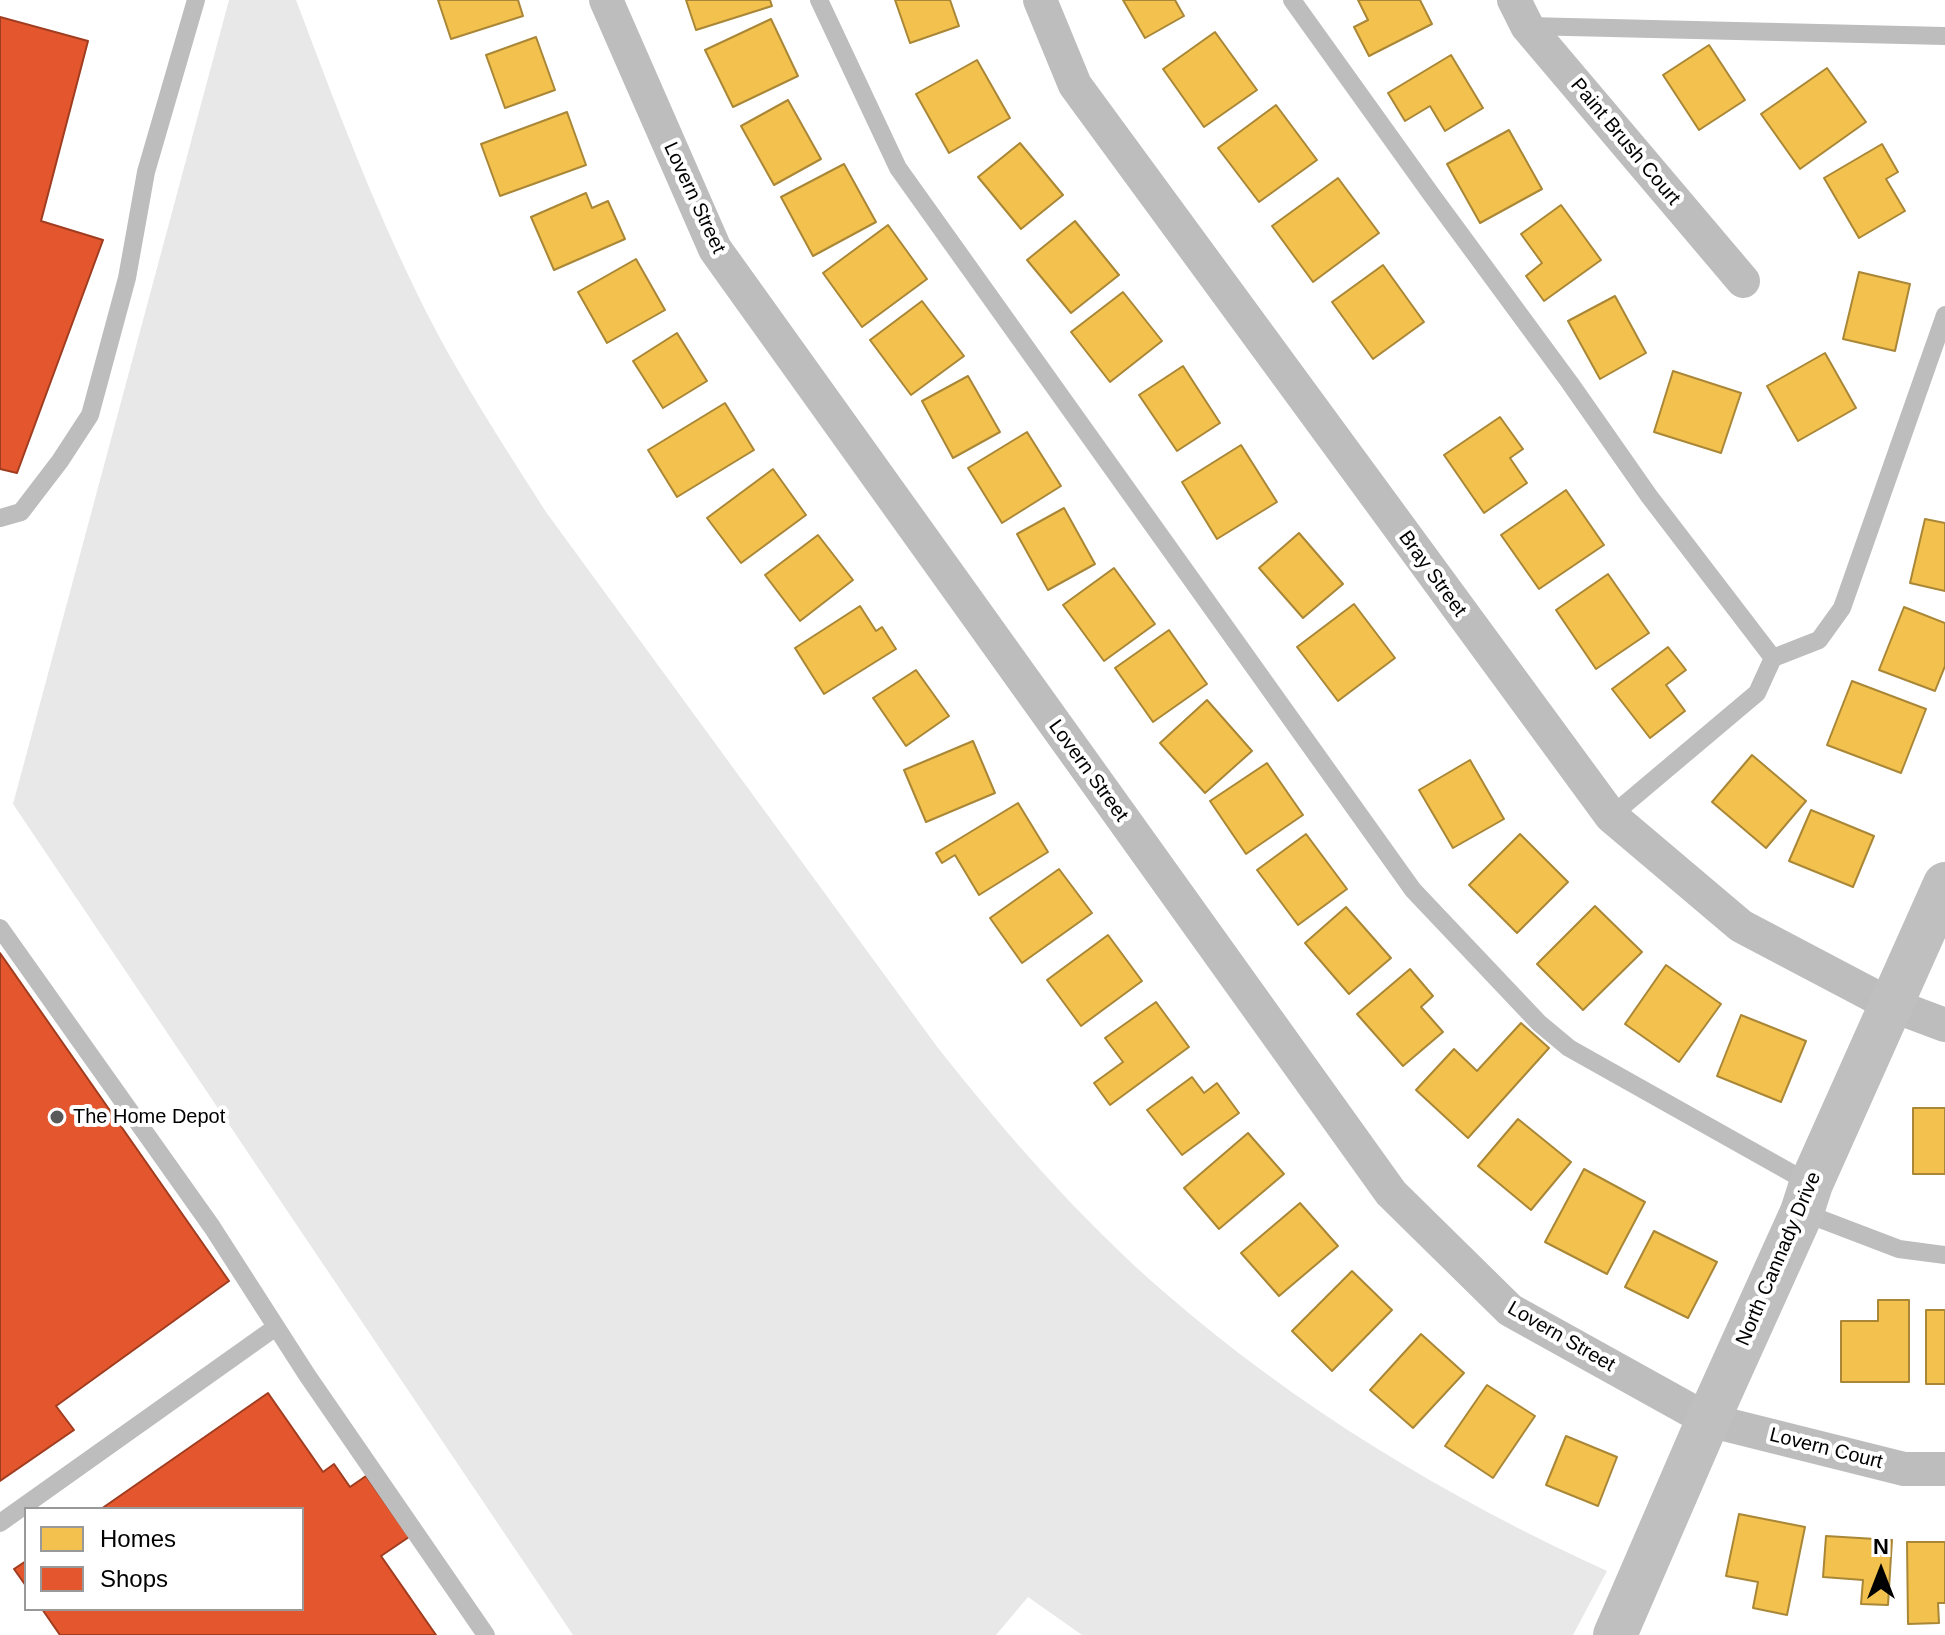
<!DOCTYPE html>
<html>
<head>
<meta charset="utf-8">
<style>
  body { margin:0 }
  #map { position:relative; width:1945px; height:1635px; overflow:hidden; background:#fff; font-family:Arial,sans-serif }
  canvas { display:block }
  .legend { position:absolute; left:24px; top:1507px; width:280px; height:104px; box-sizing:border-box; background:#fff; border:2px solid #999; margin:0; padding:10px 14px; list-style:none; font-size:24px; color:#000 }
  .legend li { display:flex; align-items:center; gap:16px; height:40px }
  .legend b { width:40px; border:2px solid #999 }
  .north { position:absolute; left:1841px; top:1531px; width:80px; height:80px; -webkit-text-stroke:6px #fff; paint-order:stroke; rotate:0deg; font-size:22px; font-weight:700; line-height:32px; text-align:center; color:#000 }
  .north::after { content:''; display:block; margin:auto; width:28px; height:36px; background:#000; clip-path:polygon(50% 0,100% 100%,50% 72%,0 100%) }
</style>
</head>
<body>
<div id="map">
<canvas width="1945" height="1635"></canvas>
<ul class="legend">
<li><b style="height:22px;background:#f2c14e"></b>Homes</li>
<li><b style="height:22px;background:#e4572e"></b>Shops</li>
</ul>
<div class="north">N</div>
</div>
<script>
const context = document.querySelector('canvas').getContext('2d');
context.lineJoin = 'round';
function fillPath(path, color) { context.fillStyle = color; context.fill(path, 'evenodd'); }
function strokePath(path, color, width, dash) { context.strokeStyle = color; context.lineWidth = width; context.lineCap = dash ? 'butt' : 'round'; context.setLineDash(dash || []); context.stroke(path); }
function drawText(font, color, halo, rows, align = 'center') {
  context.font = font + ' Arial,sans-serif'; context.lineWidth = 8; context.setLineDash([]); context.textBaseline = 'middle'; context.strokeStyle = halo; context.fillStyle = color; for (const [text, x, y, turn = 0] of rows) {
    context.save(); context.translate(x, y); context.rotate((+turn || 0) * Math.PI / 180); context.textAlign = isNaN(turn) ? turn : align; if (halo) context.strokeText(text, 0, 0); context.fillText(text, 0, 0); context.restore();
  }
}
fillPath(new Path2D(`
  M 229,0 L 296,0 C 341,119 386,240 447,351 C 478,406 512,459 546,512 L 938,1048 C 1007,1135 1080,1219 1164,1292 C 1296,1407 1447,1498 1607,1571 L 1573,1635 L 1082,1635 L 1028,1597 L 996,1635 L 573,1635 L 13,804 Z`), '#e8e8e8');
const homes = new Path2D(`
  M 438,0 L 518,0 L 523,16 L 451,39 Z
  M 686,0 L 770,0 L 772,6 L 696,30 Z
  M 895,0 L 950,0 L 959,26 L 910,43 Z
  M 1123,0 L 1175,0 L 1184,16 L 1145,38 Z
  M 1358,0 L 1420,0 L 1432,24 L 1369,56 L 1354,27 L 1368,20 Z
  M 771,19 L 798,76 L 733,107 L 705,50 Z
  M 1215,32 L 1257,90 L 1204,127 L 1163,69 Z
  M 536,37 L 555,90 L 505,108 L 486,55 Z
  M 1709,45 L 1745,100 L 1699,130 L 1663,75 Z
  M 1451,55 L 1483,108 L 1445,131 L 1430,106 L 1405,121 L 1388,93 Z
  M 977,60 L 1010,118 L 949,153 L 916,94 Z
  M 1827,68 L 1866,122 L 1800,169 L 1761,114 Z
  M 788,100 L 821,159 L 774,185 L 741,126 Z
  M 1276,105 L 1317,160 L 1259,202 L 1218,148 Z
  M 567,112 L 586,165 L 500,196 L 481,144 Z
  M 1509,130 L 1542,189 L 1480,223 L 1447,164 Z
  M 1020,143 L 1063,195 L 1021,229 L 978,177 Z
  M 1882,144 L 1898,172 L 1886,179 L 1905,211 L 1859,238 L 1824,178 Z
  M 844,164 L 876,222 L 813,256 L 781,197 Z
  M 1338,178 L 1379,233 L 1313,282 L 1272,226 Z
  M 586,193 L 592,208 L 608,201 L 625,239 L 554,270 L 531,217 Z
  M 1561,205 L 1601,260 L 1544,301 L 1526,276 L 1542,263 L 1521,234 Z
  M 1075,221 L 1119,275 L 1071,313 L 1027,260 Z
  M 888,225 L 927,279 L 862,327 L 823,273 Z
  M 636,259 L 665,310 L 607,343 L 578,292 Z
  M 1383,265 L 1424,322 L 1373,359 L 1332,302 Z
  M 1859,272 L 1910,284 L 1895,351 L 1843,339 Z
  M 1123,292 L 1162,341 L 1110,382 L 1071,332 Z
  M 1615,296 L 1646,353 L 1600,379 L 1568,321 Z
  M 922,301 L 964,356 L 911,395 L 870,340 Z
  M 677,333 L 707,381 L 663,408 L 633,361 Z
  M 1825,353 L 1856,408 L 1798,441 L 1767,386 Z
  M 1183,366 L 1220,423 L 1177,451 L 1139,395 Z
  M 1673,371 L 1741,393 L 1721,453 L 1654,432 Z
  M 968,376 L 1000,432 L 953,458 L 922,401 Z
  M 725,403 L 754,450 L 677,497 L 648,450 Z
  M 1500,417 L 1523,449 L 1510,458 L 1527,483 L 1484,513 L 1444,455 Z
  M 1027,432 L 1061,486 L 1002,523 L 968,468 Z
  M 1241,445 L 1277,502 L 1217,539 L 1182,482 Z
  M 773,469 L 806,515 L 741,563 L 707,518 Z
  M 1566,490 L 1604,545 L 1539,589 L 1501,535 Z
  M 1064,508 L 1095,564 L 1048,590 L 1017,534 Z
  M 1925,519 L 1945,523 L 1945,591 L 1910,583 Z
  M 1299,533 L 1343,584 L 1303,618 L 1259,568 Z
  M 818,535 L 853,580 L 800,621 L 765,575 Z
  M 1114,568 L 1155,624 L 1104,661 L 1063,605 Z
  M 1608,574 L 1649,633 L 1596,669 L 1556,610 Z
  M 1354,604 L 1395,658 L 1338,701 L 1297,647 Z
  M 860,606 L 876,631 L 882,627 L 896,649 L 824,694 L 795,648 Z
  M 1904,607 L 1945,623 L 1945,666 L 1935,691 L 1879,670 Z
  M 1169,630 L 1207,684 L 1153,722 L 1115,668 Z
  M 1668,647 L 1686,670 L 1666,685 L 1685,711 L 1650,738 L 1612,689 Z
  M 916,670 L 949,716 L 906,746 L 873,698 Z
  M 1852,681 L 1926,709 L 1901,773 L 1827,745 Z
  M 1207,700 L 1252,751 L 1205,793 L 1160,743 Z
  M 973,741 L 995,793 L 926,822 L 904,770 Z
  M 1752,755 L 1806,801 L 1766,848 L 1712,802 Z
  M 1470,760 L 1504,819 L 1453,848 L 1419,790 Z
  M 1267,763 L 1303,815 L 1246,854 L 1210,801 Z
  M 1018,803 L 1048,852 L 979,895 L 955,855 L 942,863 L 936,853 Z
  M 1811,810 L 1874,836 L 1853,887 L 1789,861 Z
  M 1306,834 L 1347,889 L 1298,925 L 1257,870 Z
  M 1520,834 L 1568,882 L 1517,933 L 1469,885 Z
  M 1059,869 L 1092,913 L 1022,963 L 990,918 Z
  M 1595,906 L 1642,952 L 1583,1010 L 1537,964 Z
  M 1346,907 L 1391,958 L 1349,994 L 1305,943 Z
  M 1108,935 L 1142,981 L 1081,1026 L 1047,980 Z
  M 1666,965 L 1721,1004 L 1679,1062 L 1625,1024 Z
  M 1410,969 L 1433,996 L 1421,1007 L 1443,1032 L 1403,1066 L 1357,1014 Z
  M 1156,1002 L 1189,1047 L 1110,1105 L 1094,1083 L 1123,1062 L 1105,1038 Z
  M 1741,1015 L 1806,1041 L 1781,1102 L 1717,1076 Z
  M 1521,1023 L 1549,1048 L 1468,1138 L 1416,1090 L 1454,1049 L 1477,1071 Z
  M 1192,1077 L 1204,1093 L 1217,1083 L 1239,1113 L 1182,1155 L 1147,1110 Z
  M 1913,1108 L 1945,1108 L 1945,1174 L 1913,1174 Z
  M 1518,1119 L 1571,1162 L 1531,1210 L 1478,1166 Z
  M 1248,1133 L 1284,1174 L 1219,1229 L 1184,1188 Z
  M 1584,1169 L 1645,1202 L 1607,1274 L 1545,1242 Z
  M 1300,1203 L 1338,1246 L 1279,1296 L 1241,1253 Z
  M 1654,1231 L 1717,1262 L 1688,1318 L 1625,1287 Z
  M 1352,1271 L 1392,1310 L 1332,1371 L 1292,1331 Z
  M 1878,1300 L 1909,1300 L 1909,1382 L 1841,1382 L 1841,1321 L 1878,1321 Z
  M 1926,1310 L 1945,1310 L 1945,1384 L 1926,1384 Z
  M 1421,1334 L 1464,1373 L 1413,1428 L 1370,1390 Z
  M 1487,1385 L 1535,1416 L 1493,1478 L 1445,1446 Z
  M 1566,1436 L 1617,1457 L 1598,1506 L 1546,1485 Z
  M 1739,1514 L 1805,1527 L 1787,1615 L 1753,1608 L 1758,1582 L 1726,1576 Z
  M 1826,1536 L 1892,1540 L 1888,1605 L 1861,1604 L 1863,1580 L 1823,1577 Z
  M 1907,1542 L 1945,1542 L 1945,1603 L 1938,1603 L 1939,1623 L 1908,1624 Z`);
fillPath(homes, '#f2c14e');
strokePath(homes, '#a98737', 2);
const shops = new Path2D(`
  M 0,17 L 88,41 L 41,221 L 103,240 L 17,473 L 0,469 Z
  M 0,953 L 229,1281 L 56,1406 L 74,1430 L 0,1481 Z
  M 268,1393 L 323,1472 L 334,1464 L 350,1487 L 366,1476 L 409,1537 L 381,1556 L 436,1635 L 60,1635 L 42,1609 L 302,1609 L 302,1509 L 101,1509 Z
  M 26,1561 L 26,1586 L 14,1569 Z`);
fillPath(shops, '#e4572e');
strokePath(shops, '#a03d20', 2);
strokePath(new Path2D(`
  M 819,0 L 898,168 L 1413,890 L 1539,1023 L 1569,1048 L 1811,1184
  M 1292,0 L 1431,194 L 1570,383 L 1649,496 L 1773,658 L 1819,640 L 1842,608 L 1945,315
  M 1527,26 L 1945,36
  M 0,518 L 21,512 L 60,461 L 90,415 L 127,278 L 146,172 L 196,0
  M 1611,816 L 1757,693 L 1773,658
  M 0,928 L 212,1227 L 307,1375 L 486,1635
  M 1802,1212 L 1899,1249 L 1945,1255
  M 0,1523 L 276,1327`), '#bdbdbd', 18);
strokePath(new Path2D(`
  M 606,0 L 715,249 L 1391,1193 L 1510,1310 L 1708,1420 L 1904,1469 L 1945,1469
  M 1040,0 L 1075,85 L 1611,816 L 1741,926 L 1889,1004 L 1945,1025
  M 1514,0 L 1527,26 L 1743,281`), '#bdbdbd', 34);
strokePath(new Path2D(`
  M 1615,1635 L 1708,1420 L 1802,1212 L 1811,1184 L 1945,884`), '#bfbfbf', 44);
for (const [x, y, r, color] of [
  [57,1117,8,"#595959"]
]) { const dot = new Path2D(); dot.arc(x, y, r, 0, 2 * Math.PI); context.fillStyle = color; context.fill(dot); strokePath(dot, '#fff', 3); }
drawText('20px', '#000', '#fff', [
  ["Paint Brush Court",1625,142,50],
  ["Lovern Street",694,198,65],
  ["Bray Street",1432,574,54],
  ["Lovern Street",1088,771,54],
  ["North Cannady Drive",1779,1259,-67],
  ["Lovern Street",1561,1337,30],
  ["Lovern Court",1826,1449,14]
]);
drawText('20px', '#000', '#fff', [
  ["The Home Depot",73,1117]
], 'left');
</script>
</body>
</html>
